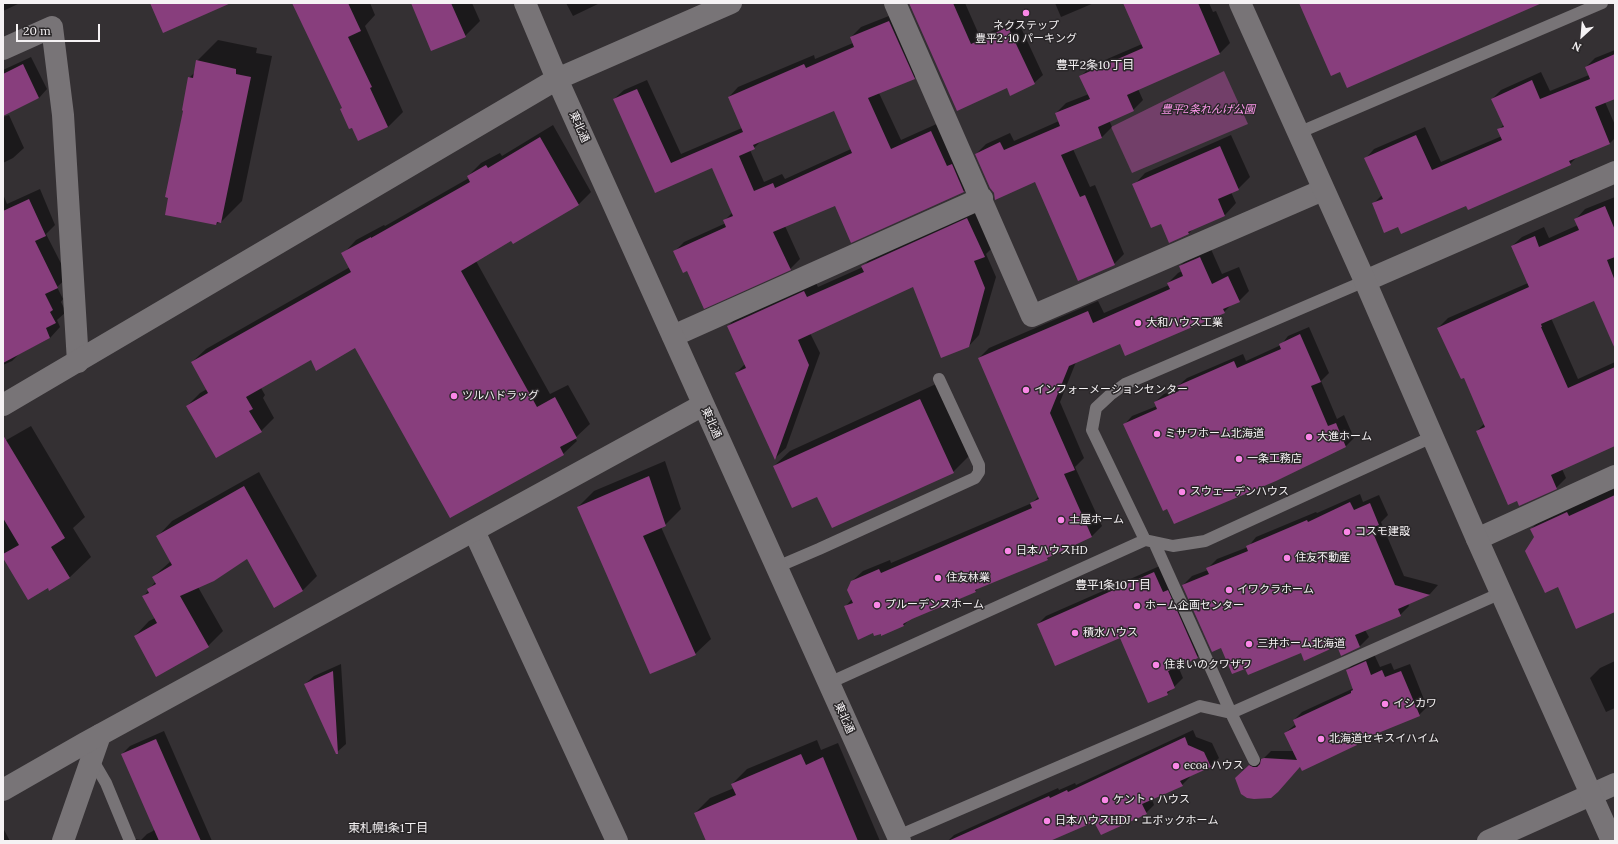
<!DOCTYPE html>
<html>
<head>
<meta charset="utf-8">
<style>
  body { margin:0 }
  #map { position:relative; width:1618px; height:844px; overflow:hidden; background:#343033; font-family:Lora,serif }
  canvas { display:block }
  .frame { position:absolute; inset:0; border:4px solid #f5f2f4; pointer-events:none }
  .north { position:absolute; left:1562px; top:16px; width:40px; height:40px; -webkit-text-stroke:3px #2a2729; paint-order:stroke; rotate:206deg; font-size:11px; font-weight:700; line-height:16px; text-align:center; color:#f5f2f4 }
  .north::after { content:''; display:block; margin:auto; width:14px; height:18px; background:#f5f2f4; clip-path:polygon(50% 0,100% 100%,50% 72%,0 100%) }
  .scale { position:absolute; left:16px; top:24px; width:84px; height:18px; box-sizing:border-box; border:2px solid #f5f2f4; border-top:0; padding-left:5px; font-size:12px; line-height:14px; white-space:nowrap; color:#f5f2f4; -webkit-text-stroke:3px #2a2729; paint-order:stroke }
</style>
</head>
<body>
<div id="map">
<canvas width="1618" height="844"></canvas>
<div class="frame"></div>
<div class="north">N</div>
<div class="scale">20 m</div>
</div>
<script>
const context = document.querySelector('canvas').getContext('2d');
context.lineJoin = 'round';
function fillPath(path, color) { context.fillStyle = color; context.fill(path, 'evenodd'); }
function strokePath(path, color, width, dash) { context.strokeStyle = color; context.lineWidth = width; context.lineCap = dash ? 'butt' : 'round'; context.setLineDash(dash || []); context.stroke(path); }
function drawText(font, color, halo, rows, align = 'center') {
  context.font = font + ' Lora,"Noto Sans JP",serif'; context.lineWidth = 3; context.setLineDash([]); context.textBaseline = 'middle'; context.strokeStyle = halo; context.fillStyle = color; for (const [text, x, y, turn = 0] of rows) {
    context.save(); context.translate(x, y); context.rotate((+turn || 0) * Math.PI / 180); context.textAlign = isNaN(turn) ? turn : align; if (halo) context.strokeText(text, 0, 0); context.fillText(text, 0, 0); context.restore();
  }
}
fillPath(new Path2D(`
  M 1224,71 L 1248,124 L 1132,173 L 1111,127 Z`), '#723f69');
fillPath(new Path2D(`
  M 3,3 L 20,3 L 3,11 Z
  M 294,3 L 370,3 L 375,15 L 365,26 L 403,112 L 388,127 L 343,108 Z
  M 412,3 L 472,3 L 480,21 L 465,36 Z
  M 566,3 L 600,3 L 573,16 Z
  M 911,3 L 965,3 L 980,37 L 1017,19 L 1043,75 L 1034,83 L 1007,87 Z
  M 1055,3 L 1094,3 L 1061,17 Z
  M 1124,3 L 1209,3 L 1213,12 L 1216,11 L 1230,43 L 1220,53 L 1138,89 L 1143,100 L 1133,110 L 1109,120 L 1112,127 L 1102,137 L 1073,149 L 1090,187 L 1095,185 L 1124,254 L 1114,264 L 1036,181 L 994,193 L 976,154 L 986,144 L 1010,133 L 1014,141 L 1059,121 L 1056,113 L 1066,103 L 1089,94 L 1081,76 L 1091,66 L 1142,44 Z
  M 899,12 L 924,69 L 914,78 L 879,93 L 901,140 L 941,122 L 973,182 L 964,191 L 835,204 L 785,226 L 800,259 L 790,269 L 688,269 L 674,252 L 684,242 L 726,223 L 725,220 L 733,212 L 712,167 L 655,192 L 614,99 L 624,90 L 647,80 L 681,154 L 742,128 L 729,97 L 738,87 L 814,55 L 815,59 L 853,43 L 851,37 L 861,27 ZM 834,109 L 851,149 L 785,179 L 782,174 L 764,182 L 750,150 L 754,148 L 762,140 Z
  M 218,40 L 257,48 L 256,53 L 272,56 L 242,201 L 221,222 L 216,224 L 184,110 L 189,78 L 195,72 L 197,61 Z
  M 1615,50 L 1615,98 L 1605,102 L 1615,125 L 1615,138 L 1610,143 L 1578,156 L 1570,164 L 1466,205 L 1398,226 L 1373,204 L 1382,195 L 1366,158 L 1374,149 L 1425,127 L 1441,162 L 1502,136 L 1499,130 L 1504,124 L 1492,99 L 1501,90 L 1541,72 L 1550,91 L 1589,75 L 1586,67 L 1595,58 Z
  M 31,57 L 47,89 L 39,98 L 3,107 L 3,70 Z
  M 9,115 L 24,148 L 13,158 L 3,163 L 3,117 Z
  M 553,125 L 591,192 L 578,205 L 511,240 L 476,261 L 550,394 L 568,385 L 590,424 L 575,438 L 577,441 L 563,454 L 355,346 L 311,359 L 261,388 L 265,395 L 263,398 L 274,418 L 261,431 L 187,406 L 200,393 L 207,389 L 192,362 L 206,349 L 350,267 L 343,254 L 356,240 L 384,225 L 385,226 L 469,178 L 468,176 L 481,163 L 500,153 L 502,156 Z
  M 1231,135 L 1250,177 L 1238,189 L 1231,192 L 1236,203 L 1225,215 L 1194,228 L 1189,233 L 1161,222 L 1134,185 L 1145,173 Z
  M 40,189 L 55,225 L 46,234 L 68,277 L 57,287 L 63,299 L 61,302 L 66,312 L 57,320 L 60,327 L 50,338 L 19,354 L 12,361 L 3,365 L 3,194 L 7,204 Z
  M 1615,197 L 1615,346 L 1594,299 L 1551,318 L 1578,379 L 1615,362 L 1615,443 L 1562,469 L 1566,478 L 1556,488 L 1477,431 L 1485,423 L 1464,377 L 1438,328 L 1448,318 L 1528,283 L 1512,246 L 1522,237 L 1544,227 L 1549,238 L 1578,225 L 1576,219 L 1585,209 Z
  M 979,208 L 995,245 L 986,254 L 996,277 L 979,335 L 968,347 L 913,286 L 810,333 L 820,353 L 786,448 L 775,458 L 736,373 L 745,364 L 728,326 L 739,315 L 815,281 L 818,287 L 863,267 L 873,255 Z
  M 1210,247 L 1222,274 L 1239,267 L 1249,291 L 1239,301 L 1232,304 L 1224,312 L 1121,343 L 1076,362 L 1060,402 L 1084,458 L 1075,467 L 1102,526 L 1092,536 L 1052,554 L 1047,559 L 979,587 L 975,592 L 910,619 L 904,625 L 882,634 L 881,632 L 874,632 L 845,607 L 852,599 L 852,581 L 863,571 L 890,560 L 891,563 L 1032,503 L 1039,496 L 979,358 L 989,348 L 1098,301 L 1104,313 L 1169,285 L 1168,283 L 1178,273 L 1182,271 L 1180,266 L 1190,256 Z
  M 1309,327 L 1329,373 L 1321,381 L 1337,419 L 1344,415 L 1354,438 L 1346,446 L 1275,480 L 1124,425 L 1132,416 L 1157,406 L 1155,402 L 1164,394 L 1179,387 L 1178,386 L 1187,378 L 1243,354 L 1246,361 L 1281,345 L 1288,336 Z
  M 936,384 L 969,456 L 953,472 L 818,495 L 774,466 L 790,451 Z
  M 31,426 L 85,517 L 73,528 L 91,557 L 70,577 L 50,589 L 48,587 L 3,556 L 3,442 Z
  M 665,461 L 681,509 L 665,525 L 661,527 L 711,639 L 695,654 L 578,507 L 594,491 Z
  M 259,472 L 317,576 L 302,591 L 247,558 L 198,587 L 223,631 L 208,646 L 135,636 L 149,621 L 155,618 L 143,597 L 156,581 L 153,577 L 171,561 L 158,536 L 172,521 Z
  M 1615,488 L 1615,611 L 1558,586 L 1531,529 L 1545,515 Z
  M 1360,494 L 1363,502 L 1379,495 L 1388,515 L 1381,522 L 1404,576 L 1438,585 L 1430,594 L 1408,603 L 1409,606 L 1400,615 L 1365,630 L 1369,637 L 1359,647 L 1338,645 L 1301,652 L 1246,667 L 1222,647 L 1183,585 L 1192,576 L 1208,570 L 1208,568 L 1217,559 L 1248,547 L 1256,537 L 1316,512 L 1317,513 Z
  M 1162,565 L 1206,649 L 1197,657 L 1178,666 L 1183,678 L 1167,694 L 1121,637 L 1038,624 L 1046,616 Z
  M 1374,654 L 1380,667 L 1391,663 L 1394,670 L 1410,664 L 1427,707 L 1419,715 L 1363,738 L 1357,744 L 1303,769 L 1301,766 L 1278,791 L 1244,770 L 1258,757 L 1262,760 L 1271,751 L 1294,751 L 1285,733 L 1296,724 L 1294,720 L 1302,712 L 1354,688 L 1347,670 L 1356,662 Z
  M 1615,661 L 1615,708 L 1606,712 L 1590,678 L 1600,668 Z
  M 341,664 L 346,744 L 336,753 L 305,684 L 314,676 Z
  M 1193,730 L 1196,737 L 1212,743 L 1219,758 L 1211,766 L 1190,776 L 1190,777 L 1182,785 L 1152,799 L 1154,805 L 1146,813 L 1095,821 L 1048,841 L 948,841 L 954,835 L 1058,788 L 1059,790 L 1075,783 L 1076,785 Z
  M 164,731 L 212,841 L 129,841 L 134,839 L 141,840 L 147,834 L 153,831 L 155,828 L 122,754 L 130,746 Z
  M 817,740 L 821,750 L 838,743 L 880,841 L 707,841 L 695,813 L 710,798 L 734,788 L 732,784 L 747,769 Z
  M 3,828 L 10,841 L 3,841 Z`), '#0007');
fillPath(new Path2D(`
  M 150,3 L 231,3 L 163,33 Z
  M 292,3 L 348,3 L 361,31 L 348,37 L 372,87 L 370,88 L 388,127 L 358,141 L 352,128 L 349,129 L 340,109 L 342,108 Z
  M 411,3 L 451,3 L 466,37 L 431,51 Z
  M 909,3 L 953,3 L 971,44 L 1008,27 L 1035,84 L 1010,96 L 1007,88 L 957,111 Z
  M 1123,3 L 1198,3 L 1220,54 L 1127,95 L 1134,111 L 1098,127 L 1102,138 L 1061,155 L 1080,197 L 1085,195 L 1115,265 L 1078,281 L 1035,182 L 995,200 L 994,193 L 990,188 L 975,154 L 1000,142 L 1004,150 L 1060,126 L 1055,113 L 1090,99 L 1079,76 L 1143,48 Z
  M 1299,3 L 1542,3 L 1347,88 L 1340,72 L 1331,76 Z
  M 889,21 L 915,79 L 868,98 L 891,149 L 931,131 L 947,166 L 952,164 L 964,192 L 851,243 L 835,206 L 773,232 L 791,270 L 704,309 L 687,271 L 683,273 L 673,251 L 726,227 L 723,220 L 733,216 L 712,168 L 655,193 L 613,99 L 637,89 L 671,163 L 743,132 L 728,97 L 804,64 L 806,68 L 854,47 L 850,37 ZM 834,111 L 852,153 L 775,188 L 773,183 L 754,191 L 739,156 L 755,149 L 753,145 Z
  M 1615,54 L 1615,99 L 1595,107 L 1610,144 L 1569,161 L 1571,165 L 1468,210 L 1466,206 L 1401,234 L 1398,227 L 1384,233 L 1372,203 L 1383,199 L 1364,158 L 1416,135 L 1432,170 L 1502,140 L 1497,129 L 1504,127 L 1491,99 L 1532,80 L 1540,99 L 1590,79 L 1585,67 Z
  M 196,60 L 236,69 L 236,74 L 251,77 L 221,223 L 217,222 L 216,225 L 165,215 L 168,198 L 165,197 L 183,111 L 182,110 L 188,77 L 193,78 Z
  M 23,64 L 39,98 L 3,116 L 3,74 Z
  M 540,137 L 579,205 L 513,244 L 511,241 L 461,271 L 537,407 L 555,397 L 577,438 L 560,447 L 564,455 L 450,518 L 355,348 L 316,371 L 311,360 L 246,397 L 253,409 L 249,411 L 262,432 L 216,458 L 186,406 L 208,393 L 191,362 L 351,272 L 341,253 L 371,237 L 371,238 L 470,182 L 467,176 L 486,165 L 488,168 Z
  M 1220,146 L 1239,190 L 1218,199 L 1225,216 L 1188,232 L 1189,234 L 1169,243 L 1161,224 L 1151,228 L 1132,184 Z
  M 29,199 L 46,236 L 35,241 L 58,288 L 45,294 L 53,310 L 50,312 L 56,323 L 46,328 L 50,338 L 3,363 L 3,211 Z
  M 1605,206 L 1615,230 L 1615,257 L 1607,260 L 1615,281 L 1615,349 L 1594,301 L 1541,324 L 1542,327 L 1541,327 L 1568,388 L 1615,367 L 1615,446 L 1551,475 L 1557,489 L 1519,506 L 1517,501 L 1508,505 L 1476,431 L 1485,427 L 1464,378 L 1461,379 L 1437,328 L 1529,287 L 1511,246 L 1535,236 L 1539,247 L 1579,230 L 1574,219 Z
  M 967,218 L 985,257 L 974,261 L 985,288 L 969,347 L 941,358 L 913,287 L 798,340 L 809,365 L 775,460 L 735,373 L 746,368 L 727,326 L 804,291 L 807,297 L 864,272 L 861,266 Z
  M 1200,257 L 1212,284 L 1228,276 L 1240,302 L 1223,309 L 1225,313 L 1125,356 L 1120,344 L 1069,366 L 1050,413 L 1075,470 L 1064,474 L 1092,537 L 1047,558 L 1048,560 L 975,590 L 976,592 L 912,619 L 903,624 L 904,626 L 881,636 L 881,634 L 874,636 L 873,633 L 858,640 L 844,606 L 853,603 L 847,590 L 851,581 L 879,569 L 881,573 L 974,533 L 1032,508 L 1030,503 L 1039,499 L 978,358 L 1088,311 L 1093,323 L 1170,289 L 1167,283 L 1183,276 L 1179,266 Z
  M 1300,334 L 1321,382 L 1311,386 L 1328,426 L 1336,423 L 1346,447 L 1276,481 L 1174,524 L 1167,509 L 1163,511 L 1123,424 L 1157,409 L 1154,402 L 1179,391 L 1177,386 L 1234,361 L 1237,368 L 1281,349 L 1279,344 Z
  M 920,399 L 954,473 L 832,528 L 817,497 L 792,508 L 773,466 Z
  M 3,435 L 65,538 L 51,547 L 70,578 L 49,591 L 48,588 L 28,600 L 3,558 L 3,554 L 19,545 L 3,518 Z
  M 649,476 L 666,526 L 643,536 L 696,655 L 650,674 L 577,507 Z
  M 244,486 L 303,591 L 274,608 L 247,559 L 214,581 L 180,596 L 209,647 L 156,677 L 134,636 L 157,623 L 142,596 L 149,593 L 147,589 L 156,584 L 152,577 L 172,565 L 156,536 Z
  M 1615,495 L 1615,612 L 1576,629 L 1558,587 L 1545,593 L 1525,551 L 1534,537 L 1530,529 L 1567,512 L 1569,516 Z
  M 1350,502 L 1354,510 L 1370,503 L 1379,525 L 1371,528 L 1395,585 L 1430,595 L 1398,609 L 1401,616 L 1355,635 L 1360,647 L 1341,656 L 1337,646 L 1304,661 L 1301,653 L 1248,675 L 1245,669 L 1232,674 L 1221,648 L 1212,652 L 1182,585 L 1209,574 L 1206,568 L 1248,551 L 1246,546 L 1307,520 L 1308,522 Z
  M 1154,572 L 1163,592 L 1168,590 L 1198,658 L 1168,671 L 1175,688 L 1167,692 L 1168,695 L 1148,703 L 1120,638 L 1055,666 L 1037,624 Z
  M 1366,661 L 1371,675 L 1382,670 L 1385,677 L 1401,671 L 1420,716 L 1356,742 L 1357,745 L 1302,771 L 1300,767 L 1278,792 L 1271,798 L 1254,799 L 1247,798 L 1241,794 L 1235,778 L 1249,765 L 1253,767 L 1257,767 L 1260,764 L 1261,759 L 1264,758 L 1297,760 L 1284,733 L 1296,727 L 1293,720 L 1351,693 L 1351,691 L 1353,690 L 1346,670 Z
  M 333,671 L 338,754 L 336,754 L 304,684 Z
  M 1185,737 L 1188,745 L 1204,752 L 1211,767 L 1180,781 L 1183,786 L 1142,804 L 1147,814 L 1101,835 L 1094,822 L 1050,841 L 948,841 L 1049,796 L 1050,798 L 1067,790 L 1068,792 Z
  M 156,739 L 189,814 L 201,841 L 159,841 L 121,754 Z
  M 801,754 L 806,765 L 823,757 L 858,841 L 706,841 L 694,813 L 736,795 L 731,784 Z`), '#883e7d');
strokePath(new Path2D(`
  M 1298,133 L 1602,3
  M 1145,540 L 1092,430 L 1096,408 L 1110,395 L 1125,384 L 1365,281
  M 1154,542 L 1231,713 L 1254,760
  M 777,567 L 819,549 L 975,478 L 979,472 L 979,465 L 939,379
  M 829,683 L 1145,540 L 1173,546 L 1205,541 L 1432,437
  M 92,759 L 106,783 L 130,841
  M 898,836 L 1200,706 L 1231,713 L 1501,593`), '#787477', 12);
strokePath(new Path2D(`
  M 895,3 L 1032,316 L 1323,190
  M 3,49 L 52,27 L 63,115 L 78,362
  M 1365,281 L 1615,172
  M 673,336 L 982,198
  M 474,531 L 617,841
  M 1477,539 L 1615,476
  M 63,841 L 100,735
  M 1488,841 L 1615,784`), '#787477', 22);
strokePath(new Path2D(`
  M 525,3 L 557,79 L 900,841
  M 1240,3 L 1365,281 L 1477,539 L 1612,841
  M 3,405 L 557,79 L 731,3
  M 3,790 L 85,743 L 703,405`), '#787477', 22);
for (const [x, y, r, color] of [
  [1026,13,4,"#fa87e7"],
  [1138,323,4,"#fa87e7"],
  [1026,390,4,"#fa87e7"],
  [454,396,4,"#fa87e7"],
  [1157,434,4,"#fa87e7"],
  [1309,437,4,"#fa87e7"],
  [1239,459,4,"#fa87e7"],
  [1182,492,4,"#fa87e7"],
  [1061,520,4,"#fa87e7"],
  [1347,532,4,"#fa87e7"],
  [1008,551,4,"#fa87e7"],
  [1287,558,4,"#fa87e7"],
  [938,578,4,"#fa87e7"],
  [1229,590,4,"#fa87e7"],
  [877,605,4,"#fa87e7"],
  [1137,606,4,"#fa87e7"],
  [1075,633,4,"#fa87e7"],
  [1249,644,4,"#fa87e7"],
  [1156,665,4,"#fa87e7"],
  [1385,704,4,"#fa87e7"],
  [1321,739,4,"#fa87e7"],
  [1176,766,4,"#fa87e7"],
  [1105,800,4,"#fa87e7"],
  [1047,821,4,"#fa87e7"]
]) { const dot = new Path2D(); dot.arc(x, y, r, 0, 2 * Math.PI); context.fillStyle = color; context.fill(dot); strokePath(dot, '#2a2729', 1.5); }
drawText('11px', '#f5f2f4', '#2a2729', [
  ["ネクステップ",1026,26,"center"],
  ["豊平2･10 パーキング",1026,39,"center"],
  ["大和ハウス工業",1146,323],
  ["インフォーメーションセンター",1034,390],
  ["ツルハドラッグ",462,396],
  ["ミサワホーム北海道",1165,434],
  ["大進ホーム",1317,437],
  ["一条工務店",1247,459],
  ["スウェーデンハウス",1190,492],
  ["土屋ホーム",1069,520],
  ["コスモ建設",1355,532],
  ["日本ハウスHD",1016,551],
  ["住友不動産",1295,558],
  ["住友林業",946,578],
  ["イワクラホーム",1237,590],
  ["プルーデンスホーム",885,605],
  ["ホーム企画センター",1145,606],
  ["積水ハウス",1083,633],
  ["三井ホーム北海道",1257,644],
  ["住まいのクワザワ",1164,665],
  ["イシカワ",1393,704],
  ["北海道セキスイハイム",1329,739],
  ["ecoa ハウス",1184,766],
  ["ケント・ハウス",1113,800],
  ["日本ハウスHDJ・エポックホーム",1055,821]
], 'left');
drawText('italic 11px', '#fd97eb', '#2a2729', [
  ["豊平2条れんげ公園",1208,110]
]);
drawText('11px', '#f5f2f4', '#2a2729', [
  ["東北通",579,127,66],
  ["東北通",711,423,66],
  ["東北通",844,718,66]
]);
drawText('12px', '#f5f2f4', '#2a2729', [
  ["豊平2条10丁目",1095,66],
  ["豊平1条10丁目",1113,586],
  ["東札幌1条1丁目",388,829]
]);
</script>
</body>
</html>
